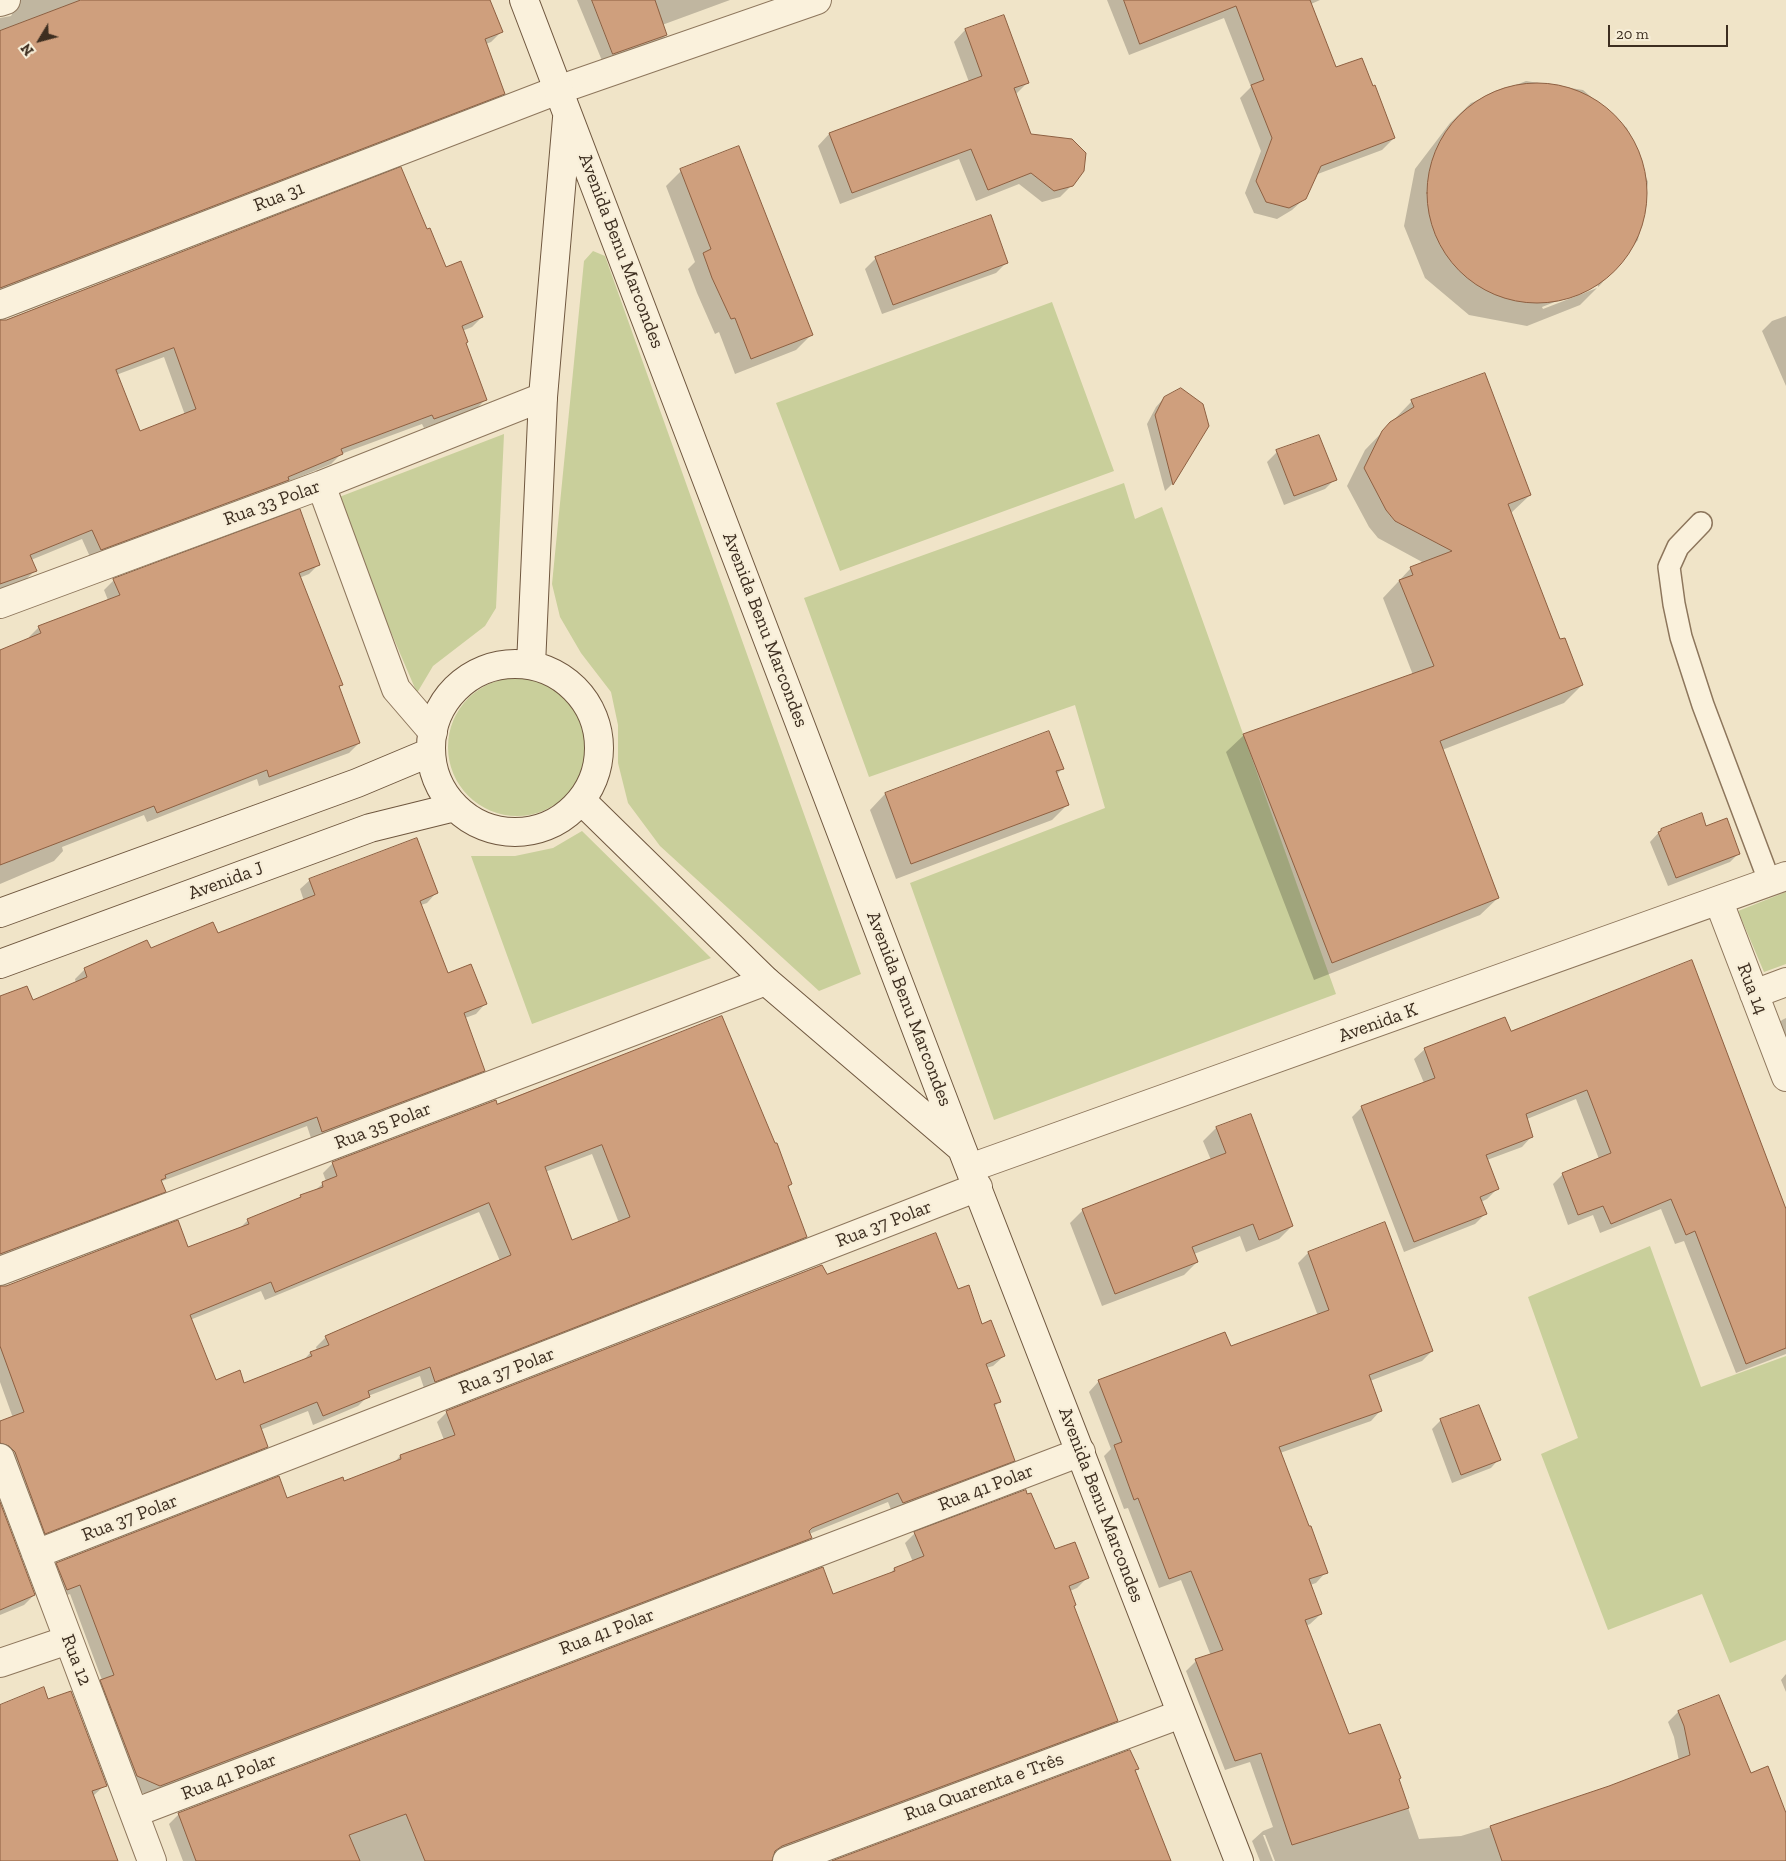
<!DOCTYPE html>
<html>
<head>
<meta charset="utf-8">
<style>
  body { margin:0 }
  #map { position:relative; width:1786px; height:1861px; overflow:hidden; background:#f0e4c8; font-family:"Zilla Slab",serif }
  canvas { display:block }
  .north { position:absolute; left:15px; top:15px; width:50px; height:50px; -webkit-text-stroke:4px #f7eed8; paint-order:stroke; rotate:233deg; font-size:14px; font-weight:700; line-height:20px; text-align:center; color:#3d2e20 }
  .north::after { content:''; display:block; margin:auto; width:18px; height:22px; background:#3d2e20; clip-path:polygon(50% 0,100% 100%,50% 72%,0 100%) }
  .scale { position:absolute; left:1608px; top:25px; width:120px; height:22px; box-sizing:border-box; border:2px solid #3d2e20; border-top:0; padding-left:6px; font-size:15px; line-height:18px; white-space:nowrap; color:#3d2e20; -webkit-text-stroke:4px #f7eed8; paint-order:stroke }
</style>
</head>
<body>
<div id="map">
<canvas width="1786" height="1861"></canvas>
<div class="north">N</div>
<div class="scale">20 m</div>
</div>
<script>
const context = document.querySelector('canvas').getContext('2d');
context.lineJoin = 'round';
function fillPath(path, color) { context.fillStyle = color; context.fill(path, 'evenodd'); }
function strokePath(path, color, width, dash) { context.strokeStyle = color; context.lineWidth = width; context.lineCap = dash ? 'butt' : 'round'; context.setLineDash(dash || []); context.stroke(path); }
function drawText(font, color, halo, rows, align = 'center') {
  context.font = font + ' "Zilla Slab",serif'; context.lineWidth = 4.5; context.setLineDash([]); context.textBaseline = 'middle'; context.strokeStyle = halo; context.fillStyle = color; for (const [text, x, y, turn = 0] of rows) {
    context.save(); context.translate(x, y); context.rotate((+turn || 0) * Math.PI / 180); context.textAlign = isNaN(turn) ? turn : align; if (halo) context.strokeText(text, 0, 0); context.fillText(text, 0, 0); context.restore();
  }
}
fillPath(new Path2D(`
  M 593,251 L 605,256 L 861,974 L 819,991 L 660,846 L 628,803 L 618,763 L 618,725 L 611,692 L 581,653 L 560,617 L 552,584 L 584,261 Z
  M 1052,302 L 1114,471 L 840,571 L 776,403 Z
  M 504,434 L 496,608 L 485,626 L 433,666 L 417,693 L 334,499 Z
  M 1124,483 L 1135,519 L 1162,507 L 1336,994 L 994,1120 L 910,883 L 1105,808 L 1075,705 L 869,777 L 804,598 Z
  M448 747a69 69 0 1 1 138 0a69 69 0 1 1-138 0Z
  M 582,831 L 711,958 L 532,1024 L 471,856 L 515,856 L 553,848 Z
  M 1786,892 L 1786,964 L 1764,972 L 1738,911 Z
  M 1650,1246 L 1701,1387 L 1786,1356 L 1786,1640 L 1730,1663 L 1702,1594 L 1608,1630 L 1541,1454 L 1578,1438 L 1528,1297 Z`), '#c9cf9b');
fillPath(new Path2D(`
  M 8,0 L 489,0 L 501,32 L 491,42 L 486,44 L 504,93 L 494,103 L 0,293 L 0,18 L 11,16 L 12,14 L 11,5 Z
  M 577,0 L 730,0 L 662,25 L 666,35 L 656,45 L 603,63 Z
  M 1107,0 L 1320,0 L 1311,4 L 1336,69 L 1394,138 L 1382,150 L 1315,175 L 1305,198 L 1292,210 L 1277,219 L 1254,213 L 1245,193 L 1261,151 L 1240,98 L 1251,87 L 1224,18 L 1129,55 Z
  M 1003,16 L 1027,83 L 1015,95 L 1030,136 L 1072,185 L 1060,197 L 1042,202 L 1019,184 L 976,201 L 959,159 L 840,204 L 818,146 L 829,134 L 969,82 L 954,42 L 965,30 Z
  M 1526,81 L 1583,90 L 1627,128 L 1648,182 L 1638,240 L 1601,284 L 1598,287 L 1598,285 L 1542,307 L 1543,309 L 1597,288 L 1580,305 L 1527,326 L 1469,315 L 1425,278 L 1404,226 L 1415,169 L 1450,123 L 1471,103 Z
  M 681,171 L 811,335 L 796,350 L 735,374 L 719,332 L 715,334 L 697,293 L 688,269 L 695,262 L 666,186 Z
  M 426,230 L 446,269 L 482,317 L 472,327 L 462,331 L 465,343 L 486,399 L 476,409 L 424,428 L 422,424 L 341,454 L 331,464 L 285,483 L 278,490 L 91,559 L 82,539 L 31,560 L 35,571 L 25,580 L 0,590 L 0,321 ZM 164,357 L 185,415 L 139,433 L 116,375 Z
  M 876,258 L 1006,263 L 996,273 L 882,314 L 865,269 Z
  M 1786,316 L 1786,386 L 1762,331 L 1772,321 Z
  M 1164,398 L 1207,426 L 1172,484 L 1165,491 L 1147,424 L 1156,407 Z
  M 1412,401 L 1530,495 L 1511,513 L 1559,641 L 1582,685 L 1564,703 L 1442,750 L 1498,898 L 1480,915 L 1314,980 L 1226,752 L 1244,735 L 1413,675 L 1383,598 L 1411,568 L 1424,563 L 1378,538 L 1369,527 L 1347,486 L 1365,450 Z
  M 1277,452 L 1335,479 L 1325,489 L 1284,505 L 1267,462 Z
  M 319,564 L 309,574 L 299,578 L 341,685 L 338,688 L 359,743 L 349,753 L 259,786 L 257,779 L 147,822 L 144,815 L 62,847 L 63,851 L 54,861 L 0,884 L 0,651 L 30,639 L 29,637 L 39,627 L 108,600 L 104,590 L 114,580 Z
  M 1049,733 L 1062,769 L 1056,775 L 1067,805 L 1052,820 L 896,879 L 870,810 L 885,794 Z
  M 1705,828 L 1739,853 L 1730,862 L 1668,886 L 1650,842 L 1661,830 Z
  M 310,880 L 436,893 L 427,903 L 421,905 L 447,975 L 485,1004 L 476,1014 L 465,1018 L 484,1070 L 474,1080 L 312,1141 L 307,1126 L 160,1182 L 164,1191 L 154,1201 L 0,1260 L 0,997 L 32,1001 L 76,983 L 75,979 L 85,969 L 150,950 L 217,935 L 304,901 L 300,889 Z
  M 1786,1018 L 1786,1065 L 1772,1030 L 1782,1020 Z
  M 1510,1033 L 1786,1211 L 1786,1354 L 1736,1373 L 1684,1241 L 1675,1244 L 1661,1209 L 1600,1233 L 1593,1215 L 1568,1225 L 1553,1184 L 1563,1174 L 1599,1159 L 1576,1099 L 1527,1119 L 1532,1136 L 1522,1147 L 1487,1160 L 1498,1188 L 1487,1199 L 1481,1202 L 1485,1214 L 1475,1224 L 1404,1252 L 1352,1117 L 1362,1107 L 1424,1083 L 1414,1059 L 1425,1049 Z
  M 496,1105 L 791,1184 L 788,1187 L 806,1237 L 796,1246 L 425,1391 L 420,1376 L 368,1396 L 358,1406 L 313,1425 L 308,1411 L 260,1430 L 266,1447 L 257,1456 L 35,1543 L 0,1456 L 0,1423 L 13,1418 L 0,1382 L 0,1287 L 188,1249 L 239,1229 L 248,1220 L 313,1192 L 326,1181 L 323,1173 L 333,1163 ZM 592,1154 L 619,1223 L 571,1241 L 545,1172 ZM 479,1212 L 500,1261 L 326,1337 L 316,1347 L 317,1350 L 310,1353 L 303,1361 L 244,1385 L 215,1382 L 190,1320 L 261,1291 L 265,1300 Z
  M 1216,1128 L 1292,1226 L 1279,1239 L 1246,1252 L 1240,1236 L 1194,1254 L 1197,1262 L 1184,1275 L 1102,1306 L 1070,1223 L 1083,1210 L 1211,1160 L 1203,1141 Z
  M 1385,1224 L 1432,1351 L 1422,1361 L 1370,1381 L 1381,1410 L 1371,1421 L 1280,1453 L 1326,1572 L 1316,1583 L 1310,1585 L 1321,1614 L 1310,1624 L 1306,1626 L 1348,1736 L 1398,1779 L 1419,1839 L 1461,1836 L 1540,1812 L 1679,1761 L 1674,1737 L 1668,1722 L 1678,1712 L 1718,1697 L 1751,1774 L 1786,1816 L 1786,1861 L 1275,1861 L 1265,1835 L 1263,1835 L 1273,1861 L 1260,1861 L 1252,1841 L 1263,1831 L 1273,1827 L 1250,1762 L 1225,1770 L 1186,1671 L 1196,1661 L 1211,1656 L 1181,1580 L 1159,1588 L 1128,1508 L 1124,1509 L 1104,1456 L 1111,1449 L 1089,1392 L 1099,1381 L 1230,1348 L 1318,1316 L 1298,1263 L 1308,1253 Z
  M 826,1276 L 957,1291 L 1004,1356 L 993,1366 L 986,1368 L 999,1402 L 994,1407 L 1013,1460 L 1003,1470 L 892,1512 L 888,1502 L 809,1534 L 811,1537 L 801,1548 L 150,1796 L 127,1786 L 91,1691 L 102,1680 L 70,1594 L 56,1599 L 47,1574 L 57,1564 L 343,1483 L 393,1464 L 400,1456 L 444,1440 L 437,1422 L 447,1412 Z
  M 1441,1420 L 1499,1459 L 1491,1468 L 1452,1483 L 1432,1429 Z
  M 0,1506 L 34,1595 L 24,1605 L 0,1615 Z
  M 915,1533 L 1054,1550 L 1087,1578 L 1077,1588 L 1070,1591 L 1073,1606 L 1117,1720 L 1107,1730 L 772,1855 L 771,1861 L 183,1861 L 169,1824 L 179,1814 L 833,1596 L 889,1575 L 894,1569 L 913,1562 L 905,1543 Z
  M 1786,1674 L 1786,1692 L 1781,1680 Z
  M 47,1700 L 105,1785 L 93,1796 L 117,1861 L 0,1861 L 0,1706 Z`), '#0003');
const building = new Path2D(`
  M 81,0 L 490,0 L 503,32 L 485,39 L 505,94 L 0,288 L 0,31 Z
  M 592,0 L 655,0 L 667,35 L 613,54 Z
  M 1124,0 L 1310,0 L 1336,67 L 1362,58 L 1373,86 L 1375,85 L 1395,138 L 1321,166 L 1306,199 L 1289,208 L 1266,202 L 1256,181 L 1272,138 L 1251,85 L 1264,80 L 1236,6 L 1140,44 Z
  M 1004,15 L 1029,83 L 1014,88 L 1031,134 L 1072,139 L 1086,153 L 1084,171 L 1073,186 L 1054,191 L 1031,173 L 988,190 L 971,149 L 852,193 L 829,133 L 982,76 L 965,29 Z
  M1427 193a110 110 0 1 1 220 0a110 110 0 1 1-220 0Z
  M 739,146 L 813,335 L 751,359 L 735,318 L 731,319 L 712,278 L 703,253 L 711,249 L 680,169 Z
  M 401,167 L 427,229 L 430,228 L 446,267 L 461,261 L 483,317 L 462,326 L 468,342 L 466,343 L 487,400 L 434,419 L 432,415 L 341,449 L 343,454 L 288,477 L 289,480 L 101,550 L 92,530 L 30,555 L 37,571 L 0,584 L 0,320 L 6,320 ZM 174,348 L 196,409 L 140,431 L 116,370 Z
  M 991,215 L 1008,263 L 893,305 L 875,257 Z
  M 1485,373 L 1531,495 L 1508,504 L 1560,639 L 1565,638 L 1583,685 L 1440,741 L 1499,898 L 1332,963 L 1243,734 L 1434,666 L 1399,580 L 1413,575 L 1410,567 L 1452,551 L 1395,521 L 1386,510 L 1364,468 L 1382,431 L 1390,422 L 1414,407 L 1411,400 Z
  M 1181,388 L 1203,404 L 1209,426 L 1173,485 L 1155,415 L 1164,397 Z
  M 1319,435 L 1337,480 L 1294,496 L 1276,450 Z
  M 300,509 L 320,565 L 299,573 L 343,685 L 339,686 L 360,743 L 269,777 L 267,770 L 157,813 L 154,806 L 0,865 L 0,650 L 41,633 L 38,626 L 120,595 L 113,579 Z
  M 1049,731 L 1064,769 L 1056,771 L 1069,805 L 911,864 L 885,793 Z
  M 1702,813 L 1706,826 L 1727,818 L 1740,854 L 1676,878 L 1658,832 L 1661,831 L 1661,829 Z
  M 417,838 L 438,893 L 420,901 L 448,973 L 471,964 L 487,1004 L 464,1013 L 485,1071 L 322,1132 L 317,1117 L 165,1175 L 166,1178 L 161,1180 L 166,1192 L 0,1254 L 0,996 L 27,986 L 33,1000 L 87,977 L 84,968 L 147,940 L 151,948 L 213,922 L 218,933 L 315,895 L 309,879 Z
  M 1692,960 L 1786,1209 L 1786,1348 L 1746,1364 L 1695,1231 L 1686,1235 L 1671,1199 L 1611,1224 L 1603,1206 L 1578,1215 L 1562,1173 L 1611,1153 L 1587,1090 L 1526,1114 L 1533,1137 L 1486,1155 L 1499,1189 L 1480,1197 L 1487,1214 L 1414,1242 L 1361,1106 L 1435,1078 L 1424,1048 L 1505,1017 L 1511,1031 Z
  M 722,1016 L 775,1143 L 777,1143 L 792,1184 L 788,1186 L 807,1237 L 435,1382 L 430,1367 L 368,1391 L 370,1397 L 323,1416 L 317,1402 L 260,1425 L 268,1447 L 45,1534 L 15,1452 L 9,1446 L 0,1443 L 0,1421 L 24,1412 L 0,1346 L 0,1286 L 6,1286 L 178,1220 L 188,1247 L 249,1224 L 247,1219 L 301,1197 L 300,1195 L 323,1187 L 322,1182 L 337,1176 L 332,1162 L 496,1100 L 497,1104 ZM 602,1145 L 630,1217 L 572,1240 L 545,1167 ZM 489,1203 L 511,1255 L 325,1336 L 329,1345 L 310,1352 L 312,1356 L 244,1383 L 240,1370 L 216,1380 L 190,1315 L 271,1282 L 275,1292 Z
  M 1251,1114 L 1293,1226 L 1259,1240 L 1253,1224 L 1192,1247 L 1198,1262 L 1115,1294 L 1082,1209 L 1226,1153 L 1216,1127 Z
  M 1385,1222 L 1433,1351 L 1369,1375 L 1382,1411 L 1279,1447 L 1309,1526 L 1311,1526 L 1328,1573 L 1309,1579 L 1322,1614 L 1305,1620 L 1349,1734 L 1380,1724 L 1401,1778 L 1399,1779 L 1409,1808 L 1292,1845 L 1261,1753 L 1235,1761 L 1195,1659 L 1223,1650 L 1191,1571 L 1169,1579 L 1138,1498 L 1134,1500 L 1114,1445 L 1122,1442 L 1098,1380 L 1225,1332 L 1231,1346 L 1329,1310 L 1308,1252 Z
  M 936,1233 L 958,1289 L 969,1285 L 982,1324 L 991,1320 L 1005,1356 L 986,1364 L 1001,1402 L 994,1404 L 1015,1461 L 903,1503 L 898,1493 L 812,1528 L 809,1531 L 812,1538 L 160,1786 L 137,1776 L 100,1680 L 114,1675 L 80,1585 L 67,1590 L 56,1563 L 279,1476 L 287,1498 L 343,1477 L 344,1481 L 401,1459 L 400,1455 L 455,1435 L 446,1411 L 822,1265 L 827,1274 Z
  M 1479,1405 L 1501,1460 L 1461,1475 L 1440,1419 Z
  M 1026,1490 L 1027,1494 L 1031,1493 L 1055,1549 L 1075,1542 L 1089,1578 L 1069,1586 L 1076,1605 L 1074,1606 L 1118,1721 L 782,1846 L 775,1851 L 772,1861 L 425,1861 L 406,1814 L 349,1835 L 360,1861 L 196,1861 L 178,1813 L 823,1567 L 833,1594 L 895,1571 L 894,1568 L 924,1556 L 914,1532 Z
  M 0,1502 L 35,1595 L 0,1610 Z
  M 44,1687 L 48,1699 L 71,1691 L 107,1786 L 92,1791 L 118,1861 L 0,1861 L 0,1705 Z
  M 1719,1695 L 1751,1773 L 1768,1766 L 1786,1813 L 1786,1861 L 1502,1861 L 1490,1826 L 1609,1786 L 1690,1755 L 1684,1726 L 1678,1711 Z
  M 1130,1750 L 1139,1769 L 1135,1770 L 1171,1861 L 832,1861 Z`);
fillPath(building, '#cf9f7d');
strokePath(building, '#8d5f41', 1);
const lane = new Path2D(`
  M 1701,523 L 1678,547 L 1669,567 L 1674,604 L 1681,637 L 1703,705 L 1770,883`);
const street = new Path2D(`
  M 0,2 L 6,0
  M 0,305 L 558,90 L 817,0
  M 321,485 L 396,689 L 433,732
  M 0,604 L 321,485 L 543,397
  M 1719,902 L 1786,1077
  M 1754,994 L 1786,982
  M 970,1168 L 1786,876
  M 0,1271 L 766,981
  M 0,1458 L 152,1861
  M 36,1554 L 978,1187
  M 0,1663 L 68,1640
  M 134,1813 L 1081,1452
  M 787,1861 L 1181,1714`);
const secondary = new Path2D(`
  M 524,0 L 962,1149 L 1239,1861
  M431 748a84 84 0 1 1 168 0a84 84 0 1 1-168 0Z
  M 531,665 L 543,397 L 567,118
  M 582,801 L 766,981 L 959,1146
  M 0,913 L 357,783 L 431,752
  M 0,964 L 370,828 L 455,807`);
strokePath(lane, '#8d765c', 24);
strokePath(street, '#8d765c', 30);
strokePath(secondary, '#6f573f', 30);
strokePath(lane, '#faf1dc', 21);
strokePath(street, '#faf1dc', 28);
strokePath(secondary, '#faf1dc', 28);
drawText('19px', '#3d2e20', '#f7eed8', [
  ["Rua 31",279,197,-21],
  ["Avenida Benu Marcondes",621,251,69],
  ["Rua 33 Polar",272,503,-20],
  ["Avenida Benu Marcondes",765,630,69],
  ["Avenida J",226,881,-20],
  ["Rua 14",1752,989,69],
  ["Avenida Benu Marcondes",909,1009,69],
  ["Avenida K",1378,1023,-20],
  ["Rua 35 Polar",383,1126,-21],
  ["Rua 37 Polar",884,1224,-21],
  ["Rua 37 Polar",507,1371,-21],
  ["Rua 41 Polar",986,1488,-21],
  ["Avenida Benu Marcondes",1101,1505,69],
  ["Rua 37 Polar",130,1518,-21],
  ["Rua 41 Polar",607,1632,-21],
  ["Rua 12",76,1660,69],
  ["Rua 41 Polar",229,1777,-21],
  ["Rua Quarenta e Três",984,1787,-20]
]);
</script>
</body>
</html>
